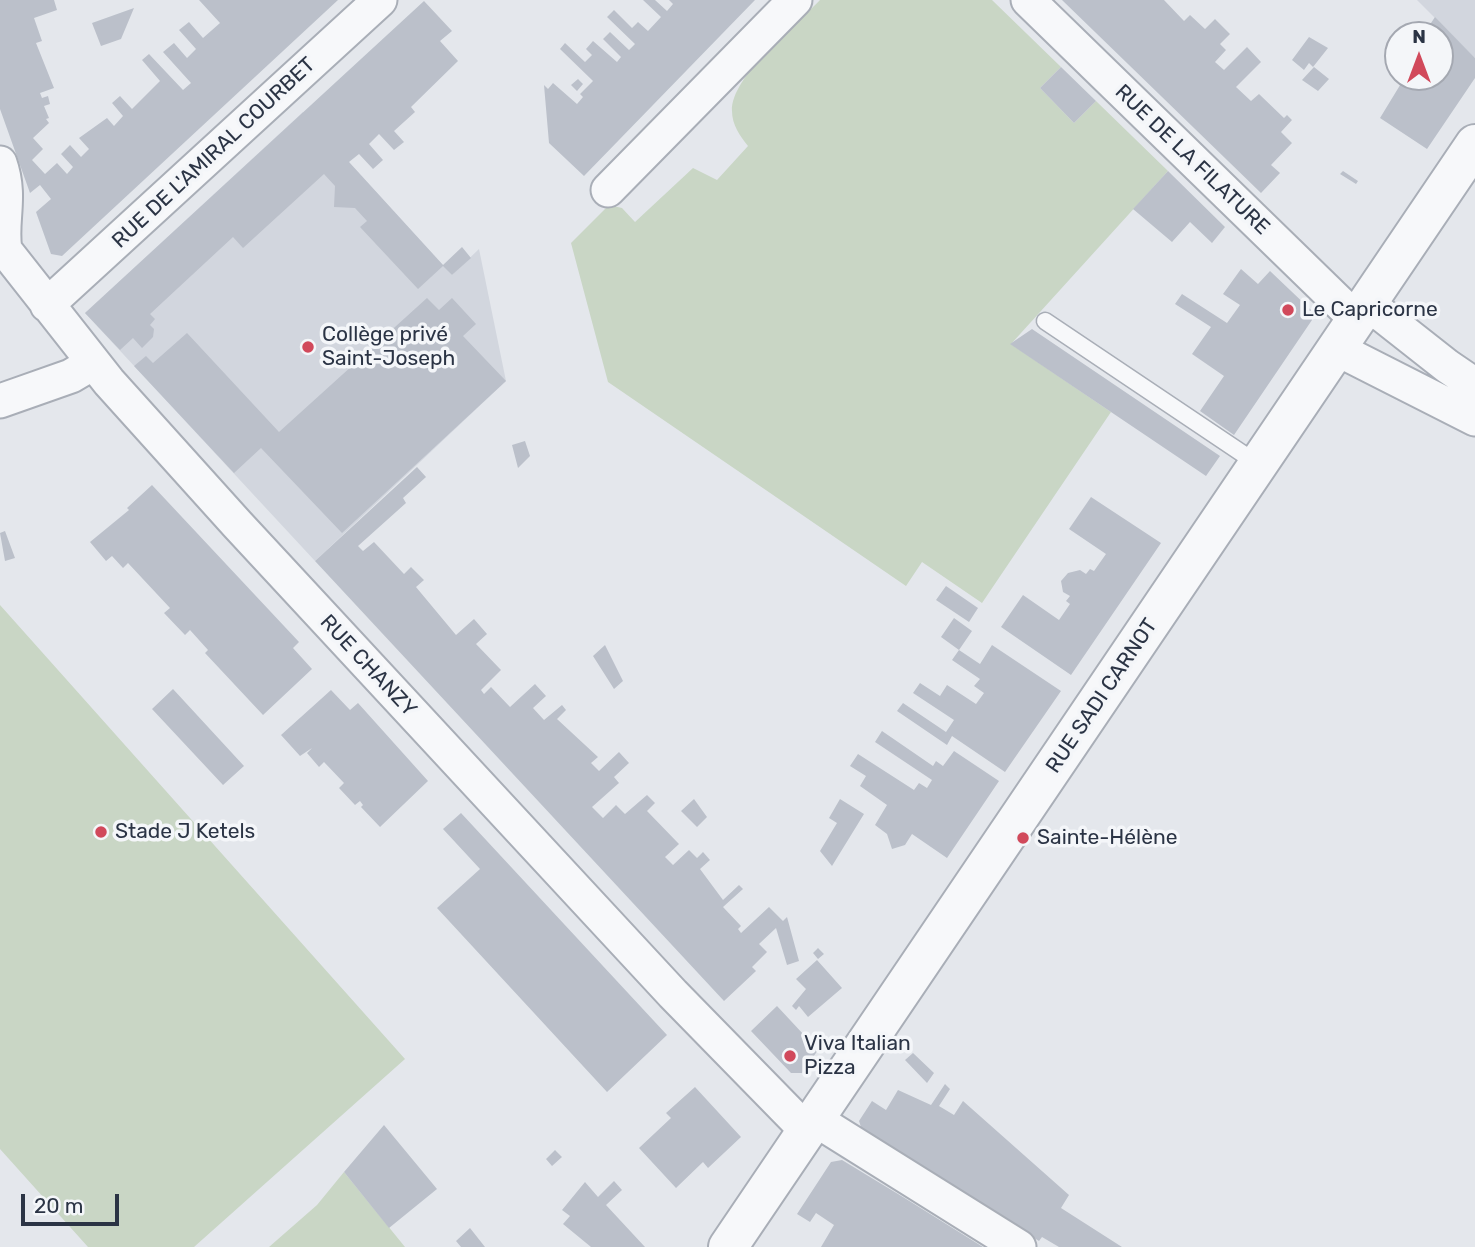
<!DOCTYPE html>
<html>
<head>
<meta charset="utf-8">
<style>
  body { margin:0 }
  #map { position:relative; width:1475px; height:1247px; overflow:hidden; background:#e4e7ec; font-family:Rubik,sans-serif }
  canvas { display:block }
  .north { position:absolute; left:1384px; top:21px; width:70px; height:70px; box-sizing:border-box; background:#f4f6f9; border:2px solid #a4a8b1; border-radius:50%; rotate:0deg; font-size:19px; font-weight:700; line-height:28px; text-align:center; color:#2b3445 }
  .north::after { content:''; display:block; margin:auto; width:24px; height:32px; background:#d1495b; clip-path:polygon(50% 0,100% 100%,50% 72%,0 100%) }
  .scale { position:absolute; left:21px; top:1194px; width:98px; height:32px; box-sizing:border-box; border:4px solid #2b3445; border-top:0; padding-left:9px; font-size:21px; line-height:24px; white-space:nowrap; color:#2b3445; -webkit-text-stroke:5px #f4f6f9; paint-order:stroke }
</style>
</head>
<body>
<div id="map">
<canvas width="1475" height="1247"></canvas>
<div class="north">N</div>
<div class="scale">20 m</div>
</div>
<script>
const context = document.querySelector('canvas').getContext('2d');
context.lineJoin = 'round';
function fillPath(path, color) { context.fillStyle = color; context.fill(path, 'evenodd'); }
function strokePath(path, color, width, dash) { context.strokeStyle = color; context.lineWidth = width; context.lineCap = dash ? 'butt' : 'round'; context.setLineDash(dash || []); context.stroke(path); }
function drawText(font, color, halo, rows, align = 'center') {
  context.font = font + ' Rubik,sans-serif'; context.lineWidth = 7; context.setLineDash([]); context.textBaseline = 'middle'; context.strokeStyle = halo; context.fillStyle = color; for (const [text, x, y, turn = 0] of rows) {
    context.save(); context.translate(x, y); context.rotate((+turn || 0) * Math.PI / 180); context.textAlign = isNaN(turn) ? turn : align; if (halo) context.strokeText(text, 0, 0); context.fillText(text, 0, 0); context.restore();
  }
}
fillPath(new Path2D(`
  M 1417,0 L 1475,0 L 1475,58 Z
  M 303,112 L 452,275 L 479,249 L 506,381 L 315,561 L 85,313 Z`), '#d2d6de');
fillPath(new Path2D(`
  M 820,0 L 992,0 L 1061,67 L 1040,88 L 1074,123 L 1096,101 L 1168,171 L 1011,344 L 1111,412 L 982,603 L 922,562 L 906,586 L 608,382 L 571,243 L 609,205 L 622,208 L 635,222 L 693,168 L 717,180 L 748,146 C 740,136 732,125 732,111 C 731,76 796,25 820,0 Z
  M 0,605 L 405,1059 L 194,1247 L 88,1247 L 0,1149 Z
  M 344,1172 L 405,1247 L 269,1247 L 317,1205 Z`), '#c9d6c5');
fillPath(new Path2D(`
  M 0,0 L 54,0 L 57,10 L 34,18 L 42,41 L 36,43 L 54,88 L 40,93 L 42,98 L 48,96 L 50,104 L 44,106 L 49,118 L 46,119 L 49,123 L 33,138 L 43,149 L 32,160 L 45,174 L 57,163 L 67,174 L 73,167 L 61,154 L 70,145 L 81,157 L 89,149 L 79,138 L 107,118 L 114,126 L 123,116 L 112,103 L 120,96 L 132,109 L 160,81 L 142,60 L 149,54 L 183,90 L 191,83 L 163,52 L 174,43 L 187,58 L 196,49 L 179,30 L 189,22 L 203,38 L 220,23 L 199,0 L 338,0 L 62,256 L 51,254 L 36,212 L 51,199 L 40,185 L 30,193 L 0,109 Z
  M 643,0 L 655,0 L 667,11 L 673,4 L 669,0 L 755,0 L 584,176 L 549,143 L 544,85 L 548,89 L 553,83 L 577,104 L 583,97 L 580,94 L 593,81 L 560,49 L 565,43 L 585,62 L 592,55 L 586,49 L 593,41 L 617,62 L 621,57 L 603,39 L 610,32 L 629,50 L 635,44 L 607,17 L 614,10 L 632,28 L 638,22 L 648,31 L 661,17 Z
  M 1062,0 L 1164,0 L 1184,21 L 1190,15 L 1205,29 L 1215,19 L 1230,34 L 1220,44 L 1226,50 L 1215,62 L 1224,70 L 1247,47 L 1261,62 L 1236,87 L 1251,101 L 1259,94 L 1284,118 L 1287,115 L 1292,120 L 1281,132 L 1292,143 L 1271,165 L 1280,173 L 1261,193 Z
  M 424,1 L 452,31 L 440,41 L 458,61 L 411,107 L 415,112 L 394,131 L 404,142 L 394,150 L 379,134 L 369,144 L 383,160 L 373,169 L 359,154 L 349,162 L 443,265 L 462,247 L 471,258 L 452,275 L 443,266 L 418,289 L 360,227 L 367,221 L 355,208 L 334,207 L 335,186 L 324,174 L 243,248 L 233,237 L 150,314 L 155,319 L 150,325 L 154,329 L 153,337 L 142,348 L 133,338 L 120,350 L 85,313 Z
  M 134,8 L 121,39 L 101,46 L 92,23 Z
  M 1435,17 L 1475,58 L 1475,78 L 1427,149 L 1380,118 L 1405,77 L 1440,77 L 1440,35 L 1423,35 Z
  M 1309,37 L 1328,48 L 1313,67 L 1309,63 L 1304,70 L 1292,60 Z
  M 1061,67 L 1096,101 L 1074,123 L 1040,88 Z
  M 1314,67 L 1329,79 L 1318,91 L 1302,80 Z
  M 578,79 L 583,84 L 577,91 L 571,85 Z
  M 1168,171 L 1225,227 L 1212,243 L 1190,222 L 1172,242 L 1133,209 Z
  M 1343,171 L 1358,181 L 1356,184 L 1340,174 Z
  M 1241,269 L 1258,284 L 1270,271 L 1311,310 L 1312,320 L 1234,435 L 1200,411 L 1224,376 L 1192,354 L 1211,327 L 1175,304 L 1182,294 L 1227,323 L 1240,305 L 1223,294 Z
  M 427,298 L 439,310 L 452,298 L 476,324 L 463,336 L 506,381 L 342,533 L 261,448 L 234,473 L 134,366 L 146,356 L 153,363 L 187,333 L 279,432 Z
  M 1032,329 L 1220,456 L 1206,476 L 1010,344 Z
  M 525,441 L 530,456 L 518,468 L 512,445 Z
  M 417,467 L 426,477 L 403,498 L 406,503 L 358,546 L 363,551 L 374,542 L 404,574 L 411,567 L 424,580 L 416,587 L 456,635 L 474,619 L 487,634 L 476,644 L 501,670 L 481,690 L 484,694 L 491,687 L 510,707 L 535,684 L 546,696 L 533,708 L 544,720 L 562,705 L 566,710 L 557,719 L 598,757 L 591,763 L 599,771 L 619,752 L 629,763 L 614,777 L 619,783 L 592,807 L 603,818 L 616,805 L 625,814 L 647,795 L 655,803 L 647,811 L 679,844 L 665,857 L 673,865 L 689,850 L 697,858 L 703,852 L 710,860 L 700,869 L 723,900 L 739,885 L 743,889 L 723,907 L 741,926 L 738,929 L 741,933 L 769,907 L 783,921 L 787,917 L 799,961 L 787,965 L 776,928 L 759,944 L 767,952 L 752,967 L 756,971 L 724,1001 L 315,561 Z
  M 152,485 L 299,642 L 293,648 L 312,669 L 263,715 L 205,653 L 208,650 L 190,630 L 185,635 L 164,613 L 170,608 L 128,563 L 123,568 L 112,556 L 106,561 L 90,542 L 129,510 L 127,508 Z
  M 1091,497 L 1161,543 L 1071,675 L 1001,627 L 1023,595 L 1059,620 L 1070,604 L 1066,601 L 1070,596 L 1063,592 L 1061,581 L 1068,573 L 1080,570 L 1086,574 L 1090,569 L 1094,571 L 1106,554 L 1069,529 Z
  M 5,531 L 15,558 L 5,561 L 0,533 Z
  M 946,586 L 978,608 L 969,622 L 936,600 Z
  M 954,618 L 972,631 L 959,650 L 941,637 Z
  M 605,645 L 623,681 L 614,689 L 593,656 Z
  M 992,645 L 1061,691 L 1005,772 L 952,736 L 947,745 L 897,711 L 903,703 L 946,732 L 954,720 L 913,693 L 920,683 L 940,696 L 947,685 L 976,704 L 984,693 L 974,686 L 980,679 L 952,660 L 959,650 L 980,664 Z
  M 173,689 L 244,766 L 223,785 L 152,709 Z
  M 331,690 L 350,710 L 358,703 L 428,781 L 380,827 L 361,807 L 363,805 L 360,801 L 355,805 L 339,788 L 344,783 L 324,762 L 319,767 L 307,753 L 312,748 L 300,756 L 281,735 Z
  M 882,731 L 933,766 L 936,761 L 943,766 L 954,751 L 999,781 L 947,858 L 912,834 L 905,845 L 892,849 L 887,834 L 875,825 L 887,805 L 860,786 L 866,776 L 850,766 L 858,754 L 914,790 L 919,783 L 927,788 L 932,780 L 875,742 Z
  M 694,799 L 707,817 L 697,827 L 681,811 Z
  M 840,799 L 864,814 L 832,866 L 820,851 L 837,823 L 829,818 Z
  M 461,813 L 667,1035 L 607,1092 L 437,908 L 480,869 L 443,829 Z
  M 818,948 L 824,954 L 818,959 L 813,953 Z
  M 817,960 L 842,988 L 808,1017 L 799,1006 L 796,1010 L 792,1006 L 806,989 L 796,979 Z
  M 777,1006 L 818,1050 L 802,1073 L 791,1073 L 751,1031 Z
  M 913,1053 L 934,1073 L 927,1083 L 905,1060 Z
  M 945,1084 L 950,1089 L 939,1106 L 954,1115 L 963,1101 L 1069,1195 L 1061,1208 L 1122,1247 L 1059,1247 L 1042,1237 L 1039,1241 L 862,1130 L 859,1121 L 872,1101 L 886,1110 L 898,1090 L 931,1105 Z
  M 695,1087 L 741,1137 L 708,1168 L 703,1162 L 676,1188 L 639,1148 L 671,1118 L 666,1113 Z
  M 384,1125 L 437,1189 L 389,1228 L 344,1172 Z
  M 555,1150 L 562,1157 L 552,1166 L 546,1159 Z
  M 842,1160 L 903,1197 L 983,1247 L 821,1247 L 834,1225 L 816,1213 L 810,1222 L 797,1214 L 831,1162 Z
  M 614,1181 L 622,1190 L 606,1205 L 645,1247 L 591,1247 L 563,1224 L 570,1216 L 562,1210 L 585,1182 L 598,1197 Z
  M 470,1228 L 485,1247 L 461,1247 L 456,1241 Z`), '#bbc0ca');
const service = new Path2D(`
  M 1045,321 L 1258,464`);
const minor = new Path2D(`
  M 1028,0 L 1356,319
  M 0,163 C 12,197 0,222 5,250 L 109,382 L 237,524 L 673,994 L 808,1132
  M 608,190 L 795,0
  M 1367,303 L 1447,366 L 1475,385
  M 47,305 L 380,0
  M 1335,348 L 1475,419
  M 0,401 L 71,376 L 93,363
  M 816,1120 L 1019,1247`);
const tertiary = new Path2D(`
  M 728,1247 L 1475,144`);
strokePath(service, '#a9aeb7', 19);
strokePath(minor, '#a9aeb7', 37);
strokePath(tertiary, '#a9aeb7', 42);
strokePath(service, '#f7f8fa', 16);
strokePath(minor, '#f7f8fa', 33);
strokePath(tertiary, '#f7f8fa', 38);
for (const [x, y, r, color] of [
  [1288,310,7,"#d1495b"],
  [308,347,7,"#d1495b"],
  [101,832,7,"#d1495b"],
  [1023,838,7,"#d1495b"],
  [790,1056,7,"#d1495b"]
]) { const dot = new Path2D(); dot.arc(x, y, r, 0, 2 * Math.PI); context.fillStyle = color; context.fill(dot); strokePath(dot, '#f4f6f9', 2.5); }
drawText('21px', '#2b3445', '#f4f6f9', [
  ["RUE DE L'AMIRAL COURBET",214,153,-43],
  ["RUE DE LA FILATURE",1192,160,44],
  ["RUE CHANZY",368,666,47],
  ["RUE SADI CARNOT",1102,696,-56]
]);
drawText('21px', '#2b3445', '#f4f6f9', [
  ["Le Capricorne",1302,310],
  ["Collège privé",322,335],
  ["Saint-Joseph",322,359],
  ["Stade J Ketels",115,832],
  ["Sainte-Hélène",1037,838],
  ["Viva Italian",804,1044],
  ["Pizza",804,1068]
], 'left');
</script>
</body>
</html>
